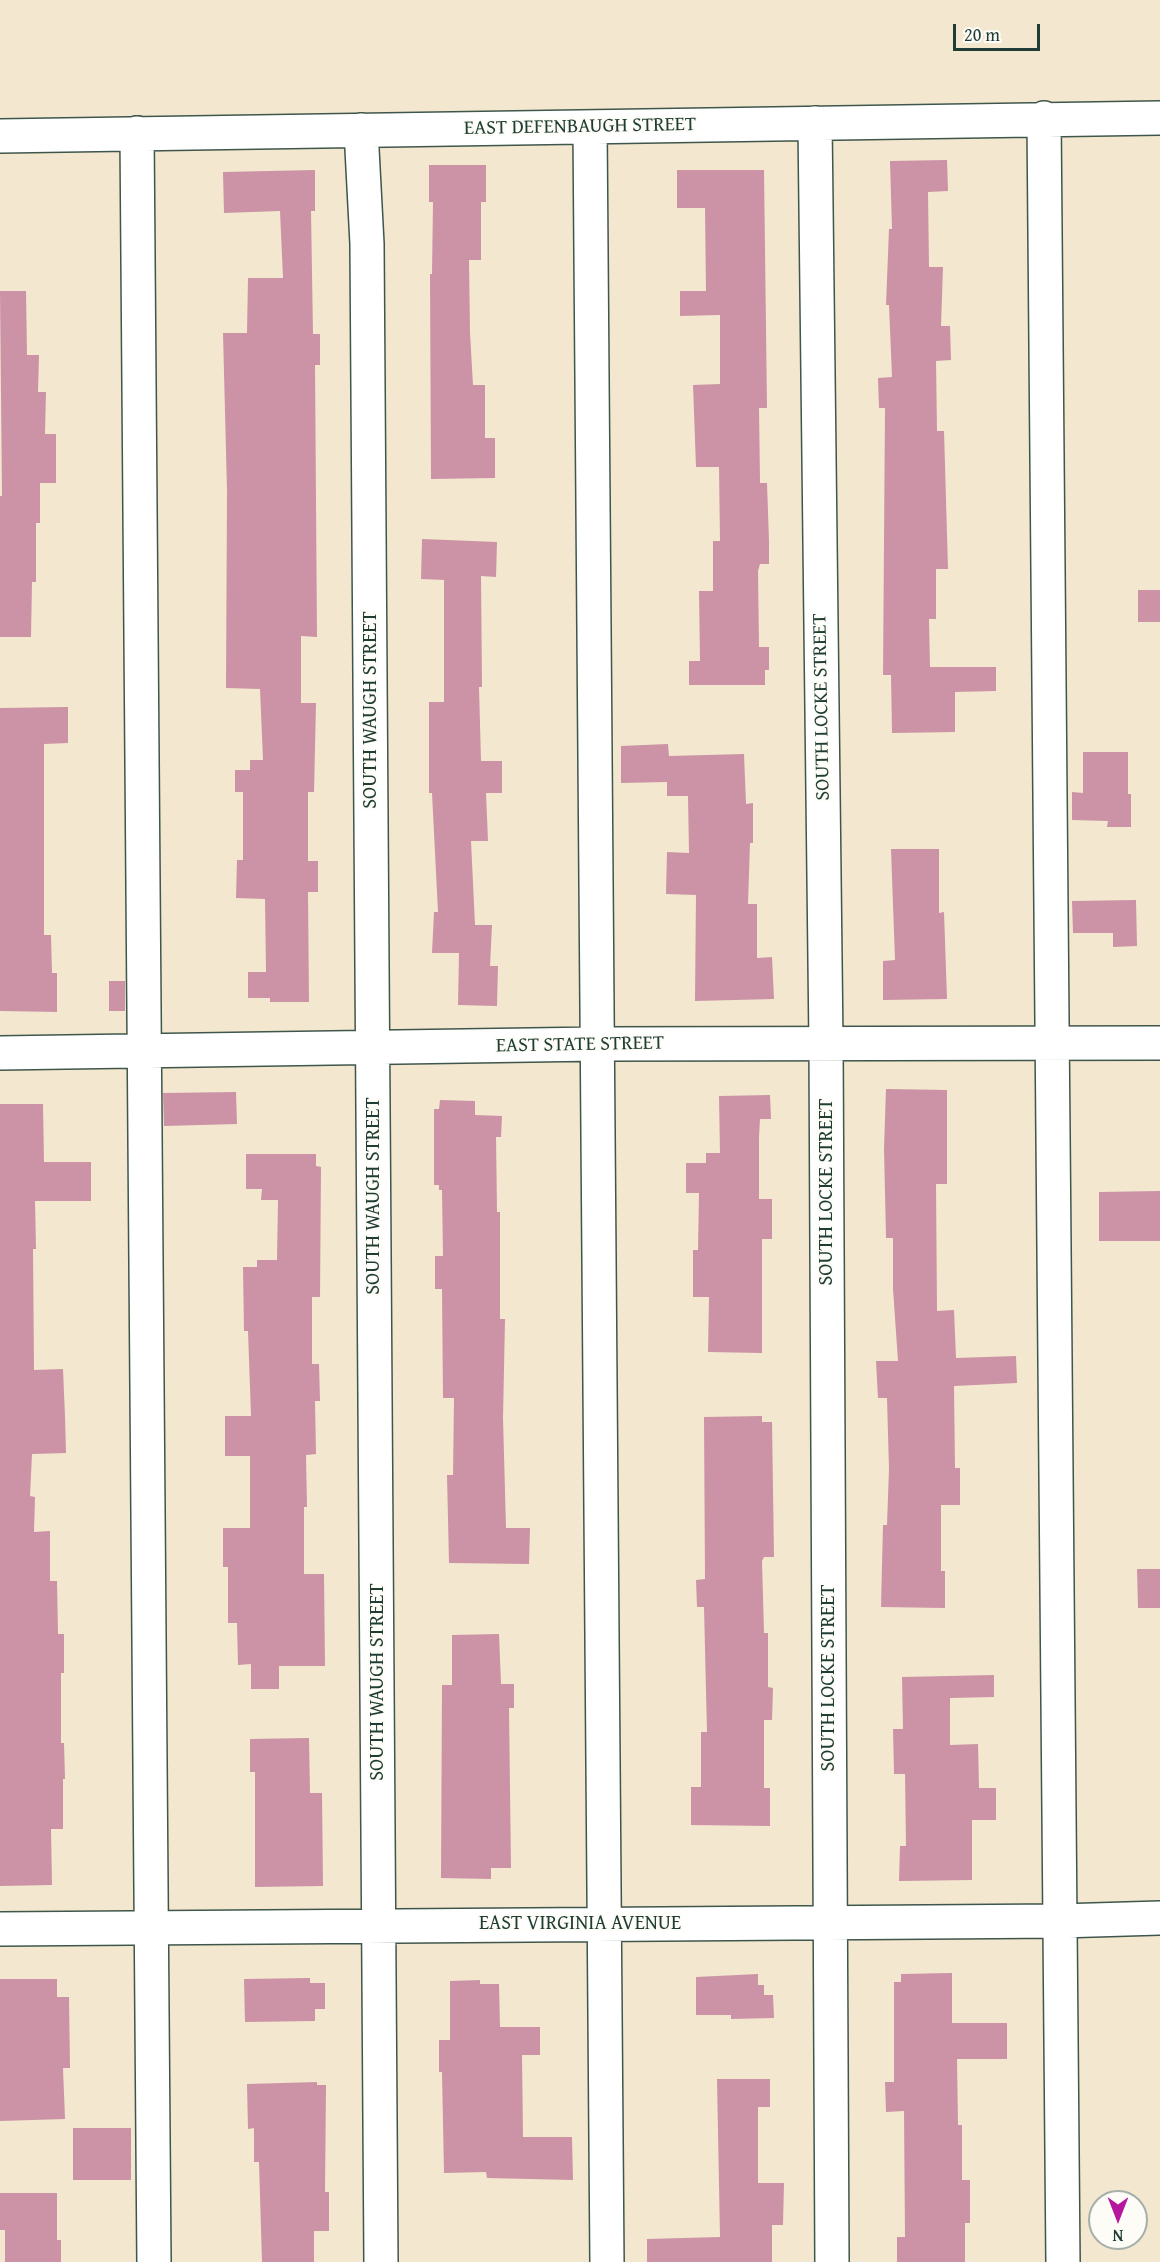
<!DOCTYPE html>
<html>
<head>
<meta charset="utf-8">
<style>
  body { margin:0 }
  #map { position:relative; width:1160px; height:2262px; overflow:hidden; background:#f3e7cf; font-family:"Gentium Book Plus",serif }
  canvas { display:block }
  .north { position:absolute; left:1088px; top:2190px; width:60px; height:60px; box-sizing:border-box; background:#fdfcf7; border:2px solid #a4b0a9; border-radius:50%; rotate:180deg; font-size:16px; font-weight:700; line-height:24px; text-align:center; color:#1f3d34 }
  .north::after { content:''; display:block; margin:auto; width:21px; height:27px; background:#b5179e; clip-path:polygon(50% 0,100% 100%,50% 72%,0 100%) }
  .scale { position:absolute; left:953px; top:24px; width:87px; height:27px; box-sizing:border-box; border:3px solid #1f3d34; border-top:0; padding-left:8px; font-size:18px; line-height:21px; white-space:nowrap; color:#1f3d34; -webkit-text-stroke:4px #fdfcf7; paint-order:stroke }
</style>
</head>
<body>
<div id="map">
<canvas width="1160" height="2262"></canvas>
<div class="north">N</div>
<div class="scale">20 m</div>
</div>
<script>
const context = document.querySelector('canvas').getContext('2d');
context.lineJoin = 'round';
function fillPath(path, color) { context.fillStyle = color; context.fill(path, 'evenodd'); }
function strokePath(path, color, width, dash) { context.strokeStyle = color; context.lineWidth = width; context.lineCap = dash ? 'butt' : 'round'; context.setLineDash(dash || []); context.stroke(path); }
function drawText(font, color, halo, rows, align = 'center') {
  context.font = font + ' "Gentium Book Plus",serif'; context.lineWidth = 4.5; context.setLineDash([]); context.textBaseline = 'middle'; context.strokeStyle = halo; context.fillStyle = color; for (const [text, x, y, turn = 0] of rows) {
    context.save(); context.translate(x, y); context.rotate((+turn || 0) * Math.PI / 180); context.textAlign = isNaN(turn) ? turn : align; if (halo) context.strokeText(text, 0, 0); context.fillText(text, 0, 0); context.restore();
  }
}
fillPath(new Path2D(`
  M 947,160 L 948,191 L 928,192 L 929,267 L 943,267 L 941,326 L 950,326 L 951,360 L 936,361 L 937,431 L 944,431 L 948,569 L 936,569 L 936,619 L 929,619 L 930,667 L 996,667 L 996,691 L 955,692 L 955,732 L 892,733 L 891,675 L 883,675 L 885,408 L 879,408 L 878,378 L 892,377 L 889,305 L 886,305 L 889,229 L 892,229 L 890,161 Z
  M 429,165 L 486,165 L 486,202 L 481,202 L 481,260 L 469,260 L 470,333 L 473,385 L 485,385 L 485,438 L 495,438 L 495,478 L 431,479 L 430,274 L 432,274 L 433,202 L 429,202 Z
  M 315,170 L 315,211 L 311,211 L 313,334 L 320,334 L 320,365 L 315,365 L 317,637 L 301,636 L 301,703 L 316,703 L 314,792 L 308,792 L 308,861 L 318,861 L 318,892 L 308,892 L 309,1002 L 270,1002 L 270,998 L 248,998 L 248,972 L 266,972 L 265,899 L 236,898 L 237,860 L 243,860 L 243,792 L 235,792 L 235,770 L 250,770 L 250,760 L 263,760 L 260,689 L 226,688 L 227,491 L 223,333 L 247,333 L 248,278 L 283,278 L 280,211 L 224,213 L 223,172 Z
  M 677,170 L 764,170 L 767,408 L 759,408 L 760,480 L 760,483 L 767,483 L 769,541 L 769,564 L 760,564 L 758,571 L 759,647 L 769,647 L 769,670 L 765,670 L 765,685 L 689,685 L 689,661 L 700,661 L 699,591 L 713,591 L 713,541 L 720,541 L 719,467 L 696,467 L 693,385 L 720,384 L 720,315 L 680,316 L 680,291 L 706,291 L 705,208 L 677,208 Z
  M 0,291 L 26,291 L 27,355 L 39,355 L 38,392 L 46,392 L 45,434 L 56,434 L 56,483 L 40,483 L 40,523 L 36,523 L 36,582 L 32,582 L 31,637 L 0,637 L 0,496 L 2,496 Z
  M 422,539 L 497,542 L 496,577 L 481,576 L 482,687 L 479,687 L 481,761 L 502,761 L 502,793 L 486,793 L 488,841 L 471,841 L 475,925 L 492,925 L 490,966 L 498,966 L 497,1006 L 458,1005 L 459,953 L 432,953 L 434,912 L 438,912 L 432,793 L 429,793 L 429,702 L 444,702 L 444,580 L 421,579 Z
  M 1138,590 L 1160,590 L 1160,622 L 1138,622 Z
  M 68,707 L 68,743 L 44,744 L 44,935 L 51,935 L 52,973 L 57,973 L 57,1012 L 0,1011 L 0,708 Z
  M 668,744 L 669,756 L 744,754 L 746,804 L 753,803 L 753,843 L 750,843 L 748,904 L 757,904 L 757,958 L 772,957 L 774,999 L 695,1001 L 696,895 L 666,894 L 667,852 L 689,853 L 688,796 L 667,796 L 667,782 L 621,783 L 621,746 Z
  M 1083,752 L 1128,752 L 1128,794 L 1131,794 L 1131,827 L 1107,827 L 1108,821 L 1072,820 L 1072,792 L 1083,793 Z
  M 891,849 L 939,849 L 939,913 L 944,912 L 947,999 L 883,1000 L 883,961 L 895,960 Z
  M 1136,900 L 1137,946 L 1113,947 L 1113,933 L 1073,933 L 1072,901 Z
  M 109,981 L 125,981 L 125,1011 L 109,1011 Z
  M 886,1089 L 947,1090 L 947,1184 L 936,1184 L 937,1311 L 954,1310 L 956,1358 L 1016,1356 L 1017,1383 L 954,1386 L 955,1468 L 960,1468 L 960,1505 L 941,1505 L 941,1571 L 945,1571 L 945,1608 L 881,1607 L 883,1525 L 887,1525 L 889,1469 L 887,1398 L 878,1398 L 876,1361 L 898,1361 L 893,1289 L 893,1238 L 886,1238 L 884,1149 Z
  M 236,1092 L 237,1124 L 164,1126 L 163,1093 Z
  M 770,1095 L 771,1119 L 760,1119 L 759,1137 L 759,1199 L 772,1199 L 772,1239 L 762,1239 L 762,1353 L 708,1352 L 709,1297 L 693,1297 L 693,1250 L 698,1250 L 699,1193 L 686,1193 L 686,1163 L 706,1163 L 706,1153 L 720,1153 L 719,1096 Z
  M 440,1100 L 475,1101 L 475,1115 L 502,1116 L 501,1137 L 496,1137 L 497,1212 L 500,1212 L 500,1319 L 505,1319 L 503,1418 L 506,1528 L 530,1528 L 529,1564 L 449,1563 L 447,1475 L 453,1475 L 454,1398 L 443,1398 L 442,1289 L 435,1289 L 435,1256 L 443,1256 L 442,1190 L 439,1190 L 439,1185 L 434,1185 L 434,1109 L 439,1109 Z
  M 0,1104 L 43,1104 L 44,1162 L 91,1162 L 91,1201 L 35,1201 L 36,1249 L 33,1249 L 34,1370 L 63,1369 L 65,1417 L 66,1453 L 32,1454 L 30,1496 L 35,1497 L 34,1532 L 50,1531 L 50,1581 L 57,1581 L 58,1634 L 64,1634 L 64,1673 L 61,1673 L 61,1743 L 64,1743 L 65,1779 L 63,1779 L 63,1829 L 51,1829 L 52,1885 L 0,1886 Z
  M 246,1154 L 316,1154 L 316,1166 L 321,1167 L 320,1297 L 312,1297 L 312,1364 L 319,1364 L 320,1401 L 315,1401 L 316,1454 L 306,1455 L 307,1507 L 304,1507 L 304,1574 L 324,1574 L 325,1666 L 279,1666 L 279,1689 L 251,1689 L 251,1664 L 238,1665 L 237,1623 L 228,1623 L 228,1567 L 223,1567 L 223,1528 L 250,1528 L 250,1456 L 225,1456 L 225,1416 L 251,1416 L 248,1331 L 244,1331 L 243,1267 L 257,1267 L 257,1260 L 277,1260 L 278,1200 L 261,1200 L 262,1189 L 246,1189 Z
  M 1160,1191 L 1160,1241 L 1099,1241 L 1099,1192 Z
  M 762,1416 L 762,1422 L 772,1422 L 774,1557 L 764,1557 L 762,1561 L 764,1633 L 768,1633 L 768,1687 L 773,1688 L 772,1720 L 764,1720 L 764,1788 L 770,1788 L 770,1826 L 691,1825 L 691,1787 L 701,1787 L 701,1732 L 707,1732 L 704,1607 L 697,1607 L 696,1580 L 705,1579 L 704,1417 Z
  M 1137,1569 L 1160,1569 L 1160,1608 L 1138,1608 Z
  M 499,1634 L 501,1684 L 514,1684 L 514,1708 L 509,1708 L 511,1868 L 491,1868 L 491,1879 L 441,1878 L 442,1685 L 452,1685 L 452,1635 Z
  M 994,1675 L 994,1697 L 950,1698 L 950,1745 L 978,1744 L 979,1788 L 996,1788 L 996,1820 L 972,1820 L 972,1880 L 899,1881 L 900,1846 L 906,1846 L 905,1774 L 894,1774 L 893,1729 L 903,1729 L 902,1677 Z
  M 309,1738 L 310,1793 L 322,1793 L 323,1886 L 255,1887 L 255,1772 L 250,1772 L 250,1739 Z
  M 952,1973 L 952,2023 L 1007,2023 L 1007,2059 L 957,2059 L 958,2125 L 962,2125 L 962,2180 L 970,2180 L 970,2223 L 965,2223 L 965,2262 L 897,2262 L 897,2237 L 905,2237 L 904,2111 L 886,2112 L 885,2082 L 894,2082 L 894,1982 L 901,1982 L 901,1974 Z
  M 758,1974 L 758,1985 L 764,1985 L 764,1995 L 773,1995 L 774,2018 L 731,2019 L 731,2015 L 696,2015 L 696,1977 Z
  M 310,1978 L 310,1983 L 325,1983 L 325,2009 L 315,2009 L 315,2021 L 245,2022 L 244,1979 Z
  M 0,1979 L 57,1979 L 57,1997 L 69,1997 L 70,2068 L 63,2068 L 65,2119 L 0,2121 Z
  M 480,1980 L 480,1984 L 499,1984 L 500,2027 L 540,2027 L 540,2055 L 522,2055 L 523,2137 L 572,2137 L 573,2180 L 487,2178 L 486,2172 L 444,2173 L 442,2072 L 439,2072 L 439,2040 L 450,2040 L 450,1981 Z
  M 717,2079 L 770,2079 L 770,2107 L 758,2107 L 758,2183 L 784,2183 L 783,2225 L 772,2225 L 772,2262 L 647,2262 L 647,2239 L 720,2237 Z
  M 317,2082 L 317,2085 L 326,2085 L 325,2192 L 329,2192 L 329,2231 L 314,2231 L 314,2262 L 262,2262 L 259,2162 L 254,2162 L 254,2128 L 248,2129 L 247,2084 Z
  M 73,2128 L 131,2128 L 131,2180 L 73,2180 Z
  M 0,2193 L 57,2193 L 57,2240 L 61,2240 L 61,2262 L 5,2262 L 5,2230 L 0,2230 Z`), '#cb93a5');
const minor = new Path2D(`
  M 1044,118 L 1063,2262
  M 815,123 L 826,1043 L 832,2262
  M 590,127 L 607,2262
  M 361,130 L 367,244 L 381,2262
  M 137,133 L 154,2262
  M 0,136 L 1160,118
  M 0,1053 L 597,1044 L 1160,1043
  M 0,1929 L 1060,1921 L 1160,1918`);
strokePath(minor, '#3f564b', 36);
strokePath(minor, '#fff', 33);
drawText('20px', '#1f3d34', '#fdfcf7', [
  ["EAST DEFENBAUGH STREET",580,127,-1],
  ["SOUTH LOCKE STREET",822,707,-91],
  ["SOUTH WAUGH STREET",371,710,-90],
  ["EAST STATE STREET",580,1045,-1],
  ["SOUTH LOCKE STREET",827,1192,-90],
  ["SOUTH WAUGH STREET",374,1196,-90],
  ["SOUTH LOCKE STREET",829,1678,-90],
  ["SOUTH WAUGH STREET",378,1682,-90],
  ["EAST VIRGINIA AVENUE",580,1924]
]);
</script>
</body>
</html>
